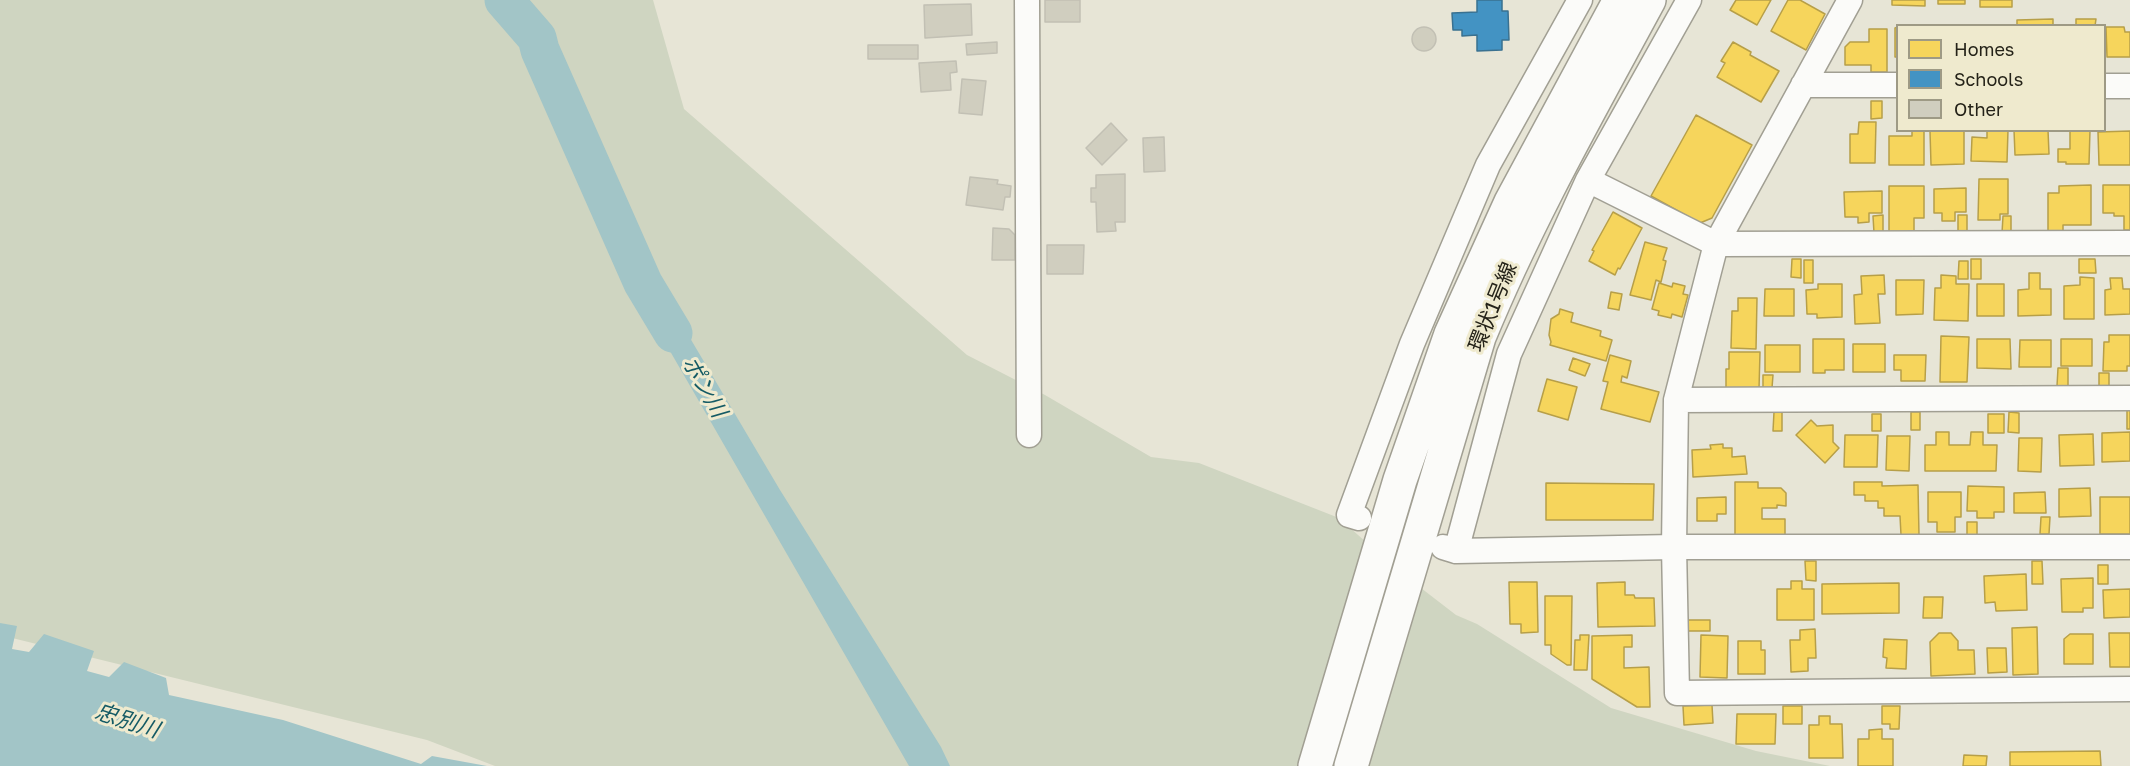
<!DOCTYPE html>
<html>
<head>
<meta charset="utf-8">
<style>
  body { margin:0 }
  #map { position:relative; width:2130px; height:766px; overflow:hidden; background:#e7e5d6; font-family:"Golos Text",sans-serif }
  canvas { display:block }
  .legend { position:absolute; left:1896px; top:24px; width:210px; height:108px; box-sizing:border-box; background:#efeace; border:2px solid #9e9a85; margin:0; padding:8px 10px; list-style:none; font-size:18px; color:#242218 }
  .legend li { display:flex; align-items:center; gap:12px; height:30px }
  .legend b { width:30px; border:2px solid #9e9a85 }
</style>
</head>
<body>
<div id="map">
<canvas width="2130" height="766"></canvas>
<ul class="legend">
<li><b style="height:16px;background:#f6d55c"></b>Homes</li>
<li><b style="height:16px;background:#4393c3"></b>Schools</li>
<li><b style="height:16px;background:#d0cebf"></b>Other</li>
</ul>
</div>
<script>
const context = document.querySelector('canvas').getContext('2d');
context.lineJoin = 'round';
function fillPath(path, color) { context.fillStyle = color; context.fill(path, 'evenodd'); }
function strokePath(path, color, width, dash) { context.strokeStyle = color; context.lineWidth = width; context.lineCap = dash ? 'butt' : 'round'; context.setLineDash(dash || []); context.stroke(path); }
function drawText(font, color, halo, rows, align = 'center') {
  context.font = font + ' "Golos Text","Noto Sans JP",sans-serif'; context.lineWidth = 6; context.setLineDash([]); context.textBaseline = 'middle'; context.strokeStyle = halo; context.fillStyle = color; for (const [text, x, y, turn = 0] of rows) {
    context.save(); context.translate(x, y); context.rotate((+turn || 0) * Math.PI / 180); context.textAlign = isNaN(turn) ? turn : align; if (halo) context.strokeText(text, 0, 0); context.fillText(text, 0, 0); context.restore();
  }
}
fillPath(new Path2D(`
  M 0,0 L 653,0 L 684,109 L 967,355 L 1045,395 L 1151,457 L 1199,463 L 1339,518 L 1395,568 L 1456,615 L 1477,624 L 1611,708 L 1756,751 L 1830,766 L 495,766 L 427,740 L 0,635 Z`), '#cfd5c1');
fillPath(new Path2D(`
  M 658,284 L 780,490 L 941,747 L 950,766 L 909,766 L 636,292 Z
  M 0,623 L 17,626 L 12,649 L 29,652 L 44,634 L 94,651 L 87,671 L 109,677 L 124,662 L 166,678 L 169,695 L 283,720 L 421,764 L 432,756 L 487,766 L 0,766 Z`), '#a2c5c7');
const homes = new Path2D(`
  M 1736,0 L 1771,0 L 1757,25 L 1730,10 Z
  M 1788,0 L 1800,0 L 1825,14 L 1806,50 L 1771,31 Z
  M 1892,0 L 1925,0 L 1925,6 L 1892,5 Z
  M 1938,0 L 1965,0 L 1965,4 L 1938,4 Z
  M 1980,0 L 2012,0 L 2012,7 L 1980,7 Z
  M 2053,19 L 2053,26 L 2017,26 L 2017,20 Z
  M 2076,19 L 2096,19 L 2095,26 L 2076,26 Z
  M 1898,27 L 1898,57 L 1895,57 L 1895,28 Z
  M 2106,27 L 2124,27 L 2125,32 L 2130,32 L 2130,57 L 2107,57 Z
  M 1869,29 L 1887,29 L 1887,72 L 1871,72 L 1871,65 L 1845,65 L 1845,47 L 1850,42 L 1869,42 Z
  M 1733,42 L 1751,52 L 1750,55 L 1779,71 L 1761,102 L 1717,77 L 1725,63 L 1721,61 Z
  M 1871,101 L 1882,101 L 1882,118 L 1871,119 Z
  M 1696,115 L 1752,145 L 1712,218 L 1700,223 L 1651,196 Z
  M 1859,122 L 1876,122 L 1875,163 L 1850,163 L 1850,134 L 1858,134 Z
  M 1912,130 L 1924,130 L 1924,165 L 1889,165 L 1889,136 L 1912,136 Z
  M 1987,130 L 2008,130 L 2007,162 L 1971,161 L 1972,137 L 1987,138 Z
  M 2014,130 L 2048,130 L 2049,154 L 2015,155 Z
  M 2070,130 L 2090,130 L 2089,164 L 2066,164 L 2066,162 L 2058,162 L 2058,149 L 2070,149 Z
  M 1930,131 L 1964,131 L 1964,164 L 1931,165 Z
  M 2130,131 L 2130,165 L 2099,165 L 2098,132 Z
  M 1979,179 L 2008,179 L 2008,214 L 2000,214 L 2000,220 L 1978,220 Z
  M 2091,185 L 2091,225 L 2063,225 L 2063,232 L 2048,233 L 2048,193 L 2059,193 L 2059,186 Z
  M 2103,185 L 2130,185 L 2130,230 L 2124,230 L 2124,216 L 2114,216 L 2114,213 L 2103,213 Z
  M 1889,186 L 1924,186 L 1924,218 L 1914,218 L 1914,232 L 1889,232 Z
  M 1966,188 L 1966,212 L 1955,212 L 1955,221 L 1942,221 L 1942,213 L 1934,213 L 1934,189 Z
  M 1882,191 L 1882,213 L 1869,213 L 1869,222 L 1858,223 L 1858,217 L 1845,217 L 1844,192 Z
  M 1613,212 L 1642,228 L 1620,269 L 1618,268 L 1615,275 L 1589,261 L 1594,251 L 1592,250 Z
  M 1883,215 L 1883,233 L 1874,233 L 1873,216 Z
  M 1958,215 L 1967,215 L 1967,233 L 1958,233 Z
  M 2003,216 L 2011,216 L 2011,233 L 2002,233 Z
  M 1645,242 L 1667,248 L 1663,260 L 1666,261 L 1661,282 L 1656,280 L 1651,300 L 1630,295 Z
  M 1792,259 L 1801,259 L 1801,278 L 1791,277 Z
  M 1971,259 L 1981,259 L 1981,279 L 1971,279 Z
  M 2079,259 L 2095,259 L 2096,273 L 2079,273 Z
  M 1804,260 L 1813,260 L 1813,283 L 1804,283 Z
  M 1959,261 L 1968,261 L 1968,279 L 1958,279 Z
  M 2029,273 L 2040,273 L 2040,289 L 2051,289 L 2051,315 L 2018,316 L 2018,290 L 2029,289 Z
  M 1884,275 L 1885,294 L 1878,294 L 1880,323 L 1855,324 L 1854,295 L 1862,294 L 1861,276 Z
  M 1941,275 L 1956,276 L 1956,284 L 1969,284 L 1968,321 L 1934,320 L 1935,288 L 1941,288 Z
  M 2080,277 L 2094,278 L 2094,319 L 2064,319 L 2064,286 L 2080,285 Z
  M 2110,278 L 2122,278 L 2123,289 L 2130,289 L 2130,314 L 2105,315 L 2105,290 L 2111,289 Z
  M 1896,280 L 1924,280 L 1923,314 L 1896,315 Z
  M 1659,283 L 1672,287 L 1673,283 L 1685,286 L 1683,294 L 1688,295 L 1682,317 L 1672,314 L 1671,318 L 1658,315 L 1659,311 L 1652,309 Z
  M 1818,284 L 1842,284 L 1842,317 L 1817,318 L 1817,314 L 1807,314 L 1806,290 L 1818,289 Z
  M 1977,284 L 2004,284 L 2004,316 L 1977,316 Z
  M 1765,289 L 1794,289 L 1794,316 L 1764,316 Z
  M 1611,292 L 1622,294 L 1619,310 L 1608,308 Z
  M 1738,298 L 1757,298 L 1756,349 L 1731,348 L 1732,311 L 1738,311 Z
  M 1560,309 L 1573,313 L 1571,322 L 1601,331 L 1600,336 L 1612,340 L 1606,361 L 1550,345 L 1551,342 L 1549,335 L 1551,319 L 1559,314 Z
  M 2109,335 L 2130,335 L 2130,366 L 2127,366 L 2127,371 L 2103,371 L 2104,342 L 2109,342 Z
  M 1941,336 L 1969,337 L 1967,382 L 1940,382 Z
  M 1813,339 L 1844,339 L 1844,370 L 1825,370 L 1825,373 L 1813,373 Z
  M 1977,339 L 2010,339 L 2011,369 L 1977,368 Z
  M 2061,339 L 2092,339 L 2092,366 L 2061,366 Z
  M 2020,340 L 2051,340 L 2051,367 L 2019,367 Z
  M 1853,344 L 1885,344 L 1885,372 L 1853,372 Z
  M 1765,345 L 1800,345 L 1800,372 L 1765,372 Z
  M 1729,352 L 1760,352 L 1759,389 L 1726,388 L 1726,369 L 1729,369 Z
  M 1610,355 L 1631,361 L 1627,378 L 1622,376 L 1621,382 L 1659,392 L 1650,422 L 1601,409 L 1608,382 L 1603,381 Z
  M 1894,355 L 1926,355 L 1925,381 L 1901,381 L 1901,370 L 1894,370 Z
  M 1573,358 L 1590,364 L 1585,376 L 1569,370 Z
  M 2058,368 L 2068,368 L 2068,386 L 2057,386 Z
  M 2099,373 L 2109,373 L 2109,388 L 2099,388 Z
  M 1763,375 L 1773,375 L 1772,388 L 1763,388 Z
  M 1547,379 L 1577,387 L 1568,420 L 1538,411 Z
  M 2127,410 L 2130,410 L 2130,429 L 2127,429 Z
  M 1774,412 L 1782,412 L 1782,431 L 1773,431 Z
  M 1911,412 L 1920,412 L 1920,430 L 1911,430 Z
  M 2009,412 L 2019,413 L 2019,433 L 2008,432 Z
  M 1872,414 L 1881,414 L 1881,431 L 1872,431 Z
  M 1988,414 L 2004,414 L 2004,433 L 1988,433 Z
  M 1811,420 L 1817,426 L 1833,425 L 1833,442 L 1839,448 L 1825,463 L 1796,435 Z
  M 1936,432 L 1949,432 L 1949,445 L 1970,445 L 1971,432 L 1983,432 L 1983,445 L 1997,445 L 1996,471 L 1925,471 L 1925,445 L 1936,445 Z
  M 2130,432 L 2130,461 L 2102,462 L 2102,433 Z
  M 2093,434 L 2094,465 L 2060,466 L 2059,435 Z
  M 1845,435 L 1878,435 L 1877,467 L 1844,467 Z
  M 1887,436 L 1910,436 L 1909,471 L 1886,470 Z
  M 2019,438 L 2042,438 L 2041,472 L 2018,471 Z
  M 1723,444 L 1723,448 L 1732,448 L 1732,457 L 1745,456 L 1747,474 L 1693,477 L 1692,450 L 1711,449 L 1710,445 Z
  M 1735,482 L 1758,482 L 1758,488 L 1781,488 L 1786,493 L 1786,506 L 1777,505 L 1777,508 L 1762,508 L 1762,519 L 1785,519 L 1785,535 L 1735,535 Z
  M 1854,482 L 1882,482 L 1882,486 L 1918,485 L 1919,535 L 1901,535 L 1900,516 L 1884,516 L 1884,508 L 1878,508 L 1878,501 L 1865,501 L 1865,495 L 1854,495 Z
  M 1546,483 L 1654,484 L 1653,520 L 1546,520 Z
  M 1968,486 L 2004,487 L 2004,512 L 1994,512 L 1994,518 L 1977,518 L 1977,511 L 1967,511 Z
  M 2090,488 L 2091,516 L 2059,517 L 2059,489 Z
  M 1928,492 L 1961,492 L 1961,517 L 1955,517 L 1955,532 L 1937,532 L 1937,522 L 1928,522 Z
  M 2045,492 L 2046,513 L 2014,513 L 2014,493 Z
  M 1726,497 L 1726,514 L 1717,514 L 1717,521 L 1697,521 L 1697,498 Z
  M 2100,497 L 2130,497 L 2130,534 L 2100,534 Z
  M 2041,517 L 2050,517 L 2049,534 L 2040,534 Z
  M 1967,522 L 1977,522 L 1977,535 L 1967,535 Z
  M 1805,561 L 1816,561 L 1816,581 L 1806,580 Z
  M 2032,561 L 2042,561 L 2043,584 L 2032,584 Z
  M 2098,565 L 2108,565 L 2108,584 L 2098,584 Z
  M 2026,574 L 2027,610 L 1996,611 L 1995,602 L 1985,603 L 1984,576 Z
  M 2093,578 L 2093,608 L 2083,608 L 2083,612 L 2062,612 L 2061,579 Z
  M 1791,581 L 1802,581 L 1802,589 L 1814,589 L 1814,620 L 1777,620 L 1777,589 L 1791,589 Z
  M 1509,582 L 1537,582 L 1538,632 L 1521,633 L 1521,624 L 1510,624 Z
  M 1625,582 L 1625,595 L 1634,595 L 1635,598 L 1654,598 L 1655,626 L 1598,627 L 1597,583 Z
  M 1899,583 L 1899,613 L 1822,614 L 1822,584 Z
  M 2130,589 L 2130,617 L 2104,618 L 2103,590 Z
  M 1545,596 L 1572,596 L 1571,665 L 1567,665 L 1551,654 L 1551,645 L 1545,645 Z
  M 1924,597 L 1943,597 L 1942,618 L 1923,618 Z
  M 1688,620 L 1710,620 L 1710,631 L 1688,631 Z
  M 2037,627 L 2038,674 L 2013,675 L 2012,628 Z
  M 1815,629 L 1816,658 L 1808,658 L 1808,671 L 1791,672 L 1790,640 L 1800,640 L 1800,630 Z
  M 1939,633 L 1951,633 L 1958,641 L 1958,650 L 1974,650 L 1975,674 L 1931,676 L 1930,642 Z
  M 2109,633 L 2130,633 L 2130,667 L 2110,667 Z
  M 2070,634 L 2093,634 L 2093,664 L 2064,664 L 2064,639 Z
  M 1580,635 L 1589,635 L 1587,670 L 1574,670 L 1575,640 L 1580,640 Z
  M 1632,635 L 1632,647 L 1624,647 L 1624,668 L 1649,667 L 1650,707 L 1637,707 L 1592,679 L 1592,636 Z
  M 1701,635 L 1728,636 L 1727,678 L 1700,677 Z
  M 1884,639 L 1907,640 L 1906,669 L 1886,668 L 1887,658 L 1883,657 Z
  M 1738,641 L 1761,641 L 1761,650 L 1765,650 L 1765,674 L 1738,674 Z
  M 1987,648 L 2006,648 L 2007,672 L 1988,673 Z
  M 1712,705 L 1713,723 L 1684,725 L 1683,706 Z
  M 1783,706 L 1802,706 L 1802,724 L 1783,724 Z
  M 1882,706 L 1900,706 L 1899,729 L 1890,729 L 1890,724 L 1882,724 Z
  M 1737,714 L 1776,714 L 1775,744 L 1736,744 Z
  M 1819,716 L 1830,716 L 1830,724 L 1842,724 L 1843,758 L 1809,758 L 1809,725 L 1819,725 Z
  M 1882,729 L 1882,739 L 1893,739 L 1893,766 L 1858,766 L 1858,739 L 1869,739 L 1869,730 Z
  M 2100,751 L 2101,766 L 2010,766 L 2010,752 Z
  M 1964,755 L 1987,756 L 1986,766 L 1963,766 Z`);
fillPath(homes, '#f6d55c');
strokePath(homes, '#b79f48', 1.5);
const schools = new Path2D(`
  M 1477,0 L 1502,0 L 1502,11 L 1508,11 L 1509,40 L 1502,40 L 1502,50 L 1477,51 L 1477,35 L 1462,36 L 1462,30 L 1453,30 L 1452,13 L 1477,12 Z`);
fillPath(schools, '#4393c3');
strokePath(schools, '#3a7190', 1.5);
strokePath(new Path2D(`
  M 504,0 L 537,38 L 540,50 L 643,283 L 673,333`), '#a2c5c7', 39);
const building = new Path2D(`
  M 1045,0 L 1080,0 L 1080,22 L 1045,22 Z
  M 971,4 L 972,35 L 925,38 L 924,5 Z
  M1412 39a12 12 0 1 1 24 0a12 12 0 1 1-24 0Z
  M 997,42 L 997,53 L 967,55 L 966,44 Z
  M 868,45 L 918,45 L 918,59 L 868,59 Z
  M 956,61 L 957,72 L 950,73 L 951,90 L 921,92 L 919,63 Z
  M 962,79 L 986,81 L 982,115 L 959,113 Z
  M 1111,123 L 1127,140 L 1102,165 L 1086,148 Z
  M 1164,137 L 1165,171 L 1144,172 L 1143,138 Z
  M 1125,174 L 1125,222 L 1115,222 L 1116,231 L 1097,232 L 1096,202 L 1091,202 L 1091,188 L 1096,188 L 1096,175 Z
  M 970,177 L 998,180 L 997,184 L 1011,186 L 1010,197 L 1005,197 L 1003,210 L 966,205 Z
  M 993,228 L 1009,229 L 1015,235 L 1015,260 L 992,260 Z
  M 1047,245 L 1084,245 L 1083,274 L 1047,274 Z`);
fillPath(building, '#d0cebf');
strokePath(building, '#c2c0b4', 1.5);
const minor = new Path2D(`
  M 1027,0 L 1029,435
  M 1850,0 L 1716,244 L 1676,400 L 1674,547 L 1677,693 L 2130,689
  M 1803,85 L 1898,85
  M 2104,86 L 2130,86
  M 1588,180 L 1716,244 L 2130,243
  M 1676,400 L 2130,398
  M 1359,518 L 1349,515 L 1412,344 L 1488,165 L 1580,0
  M 1443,547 L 1456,551 L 1509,354 L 1588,180 L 1689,0
  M 1456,551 L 1674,547 L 2130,547`);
const primary = new Path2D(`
  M 1315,766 L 1400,480 L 1451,334 L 1511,202 L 1620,0
  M 1351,766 L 1479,337 C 1527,220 1589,111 1649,0`);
strokePath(minor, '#a19f93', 27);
strokePath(primary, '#a19f93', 36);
strokePath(minor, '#fbfbf9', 24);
strokePath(primary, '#fbfbf9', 33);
drawText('21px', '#242218', '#efeace', [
  ["環状1号線",1493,307,-68]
]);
drawText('italic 22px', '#155b65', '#efeace', [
  ["ポン川",704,387,60],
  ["忠別川",127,721,18]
]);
</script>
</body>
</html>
